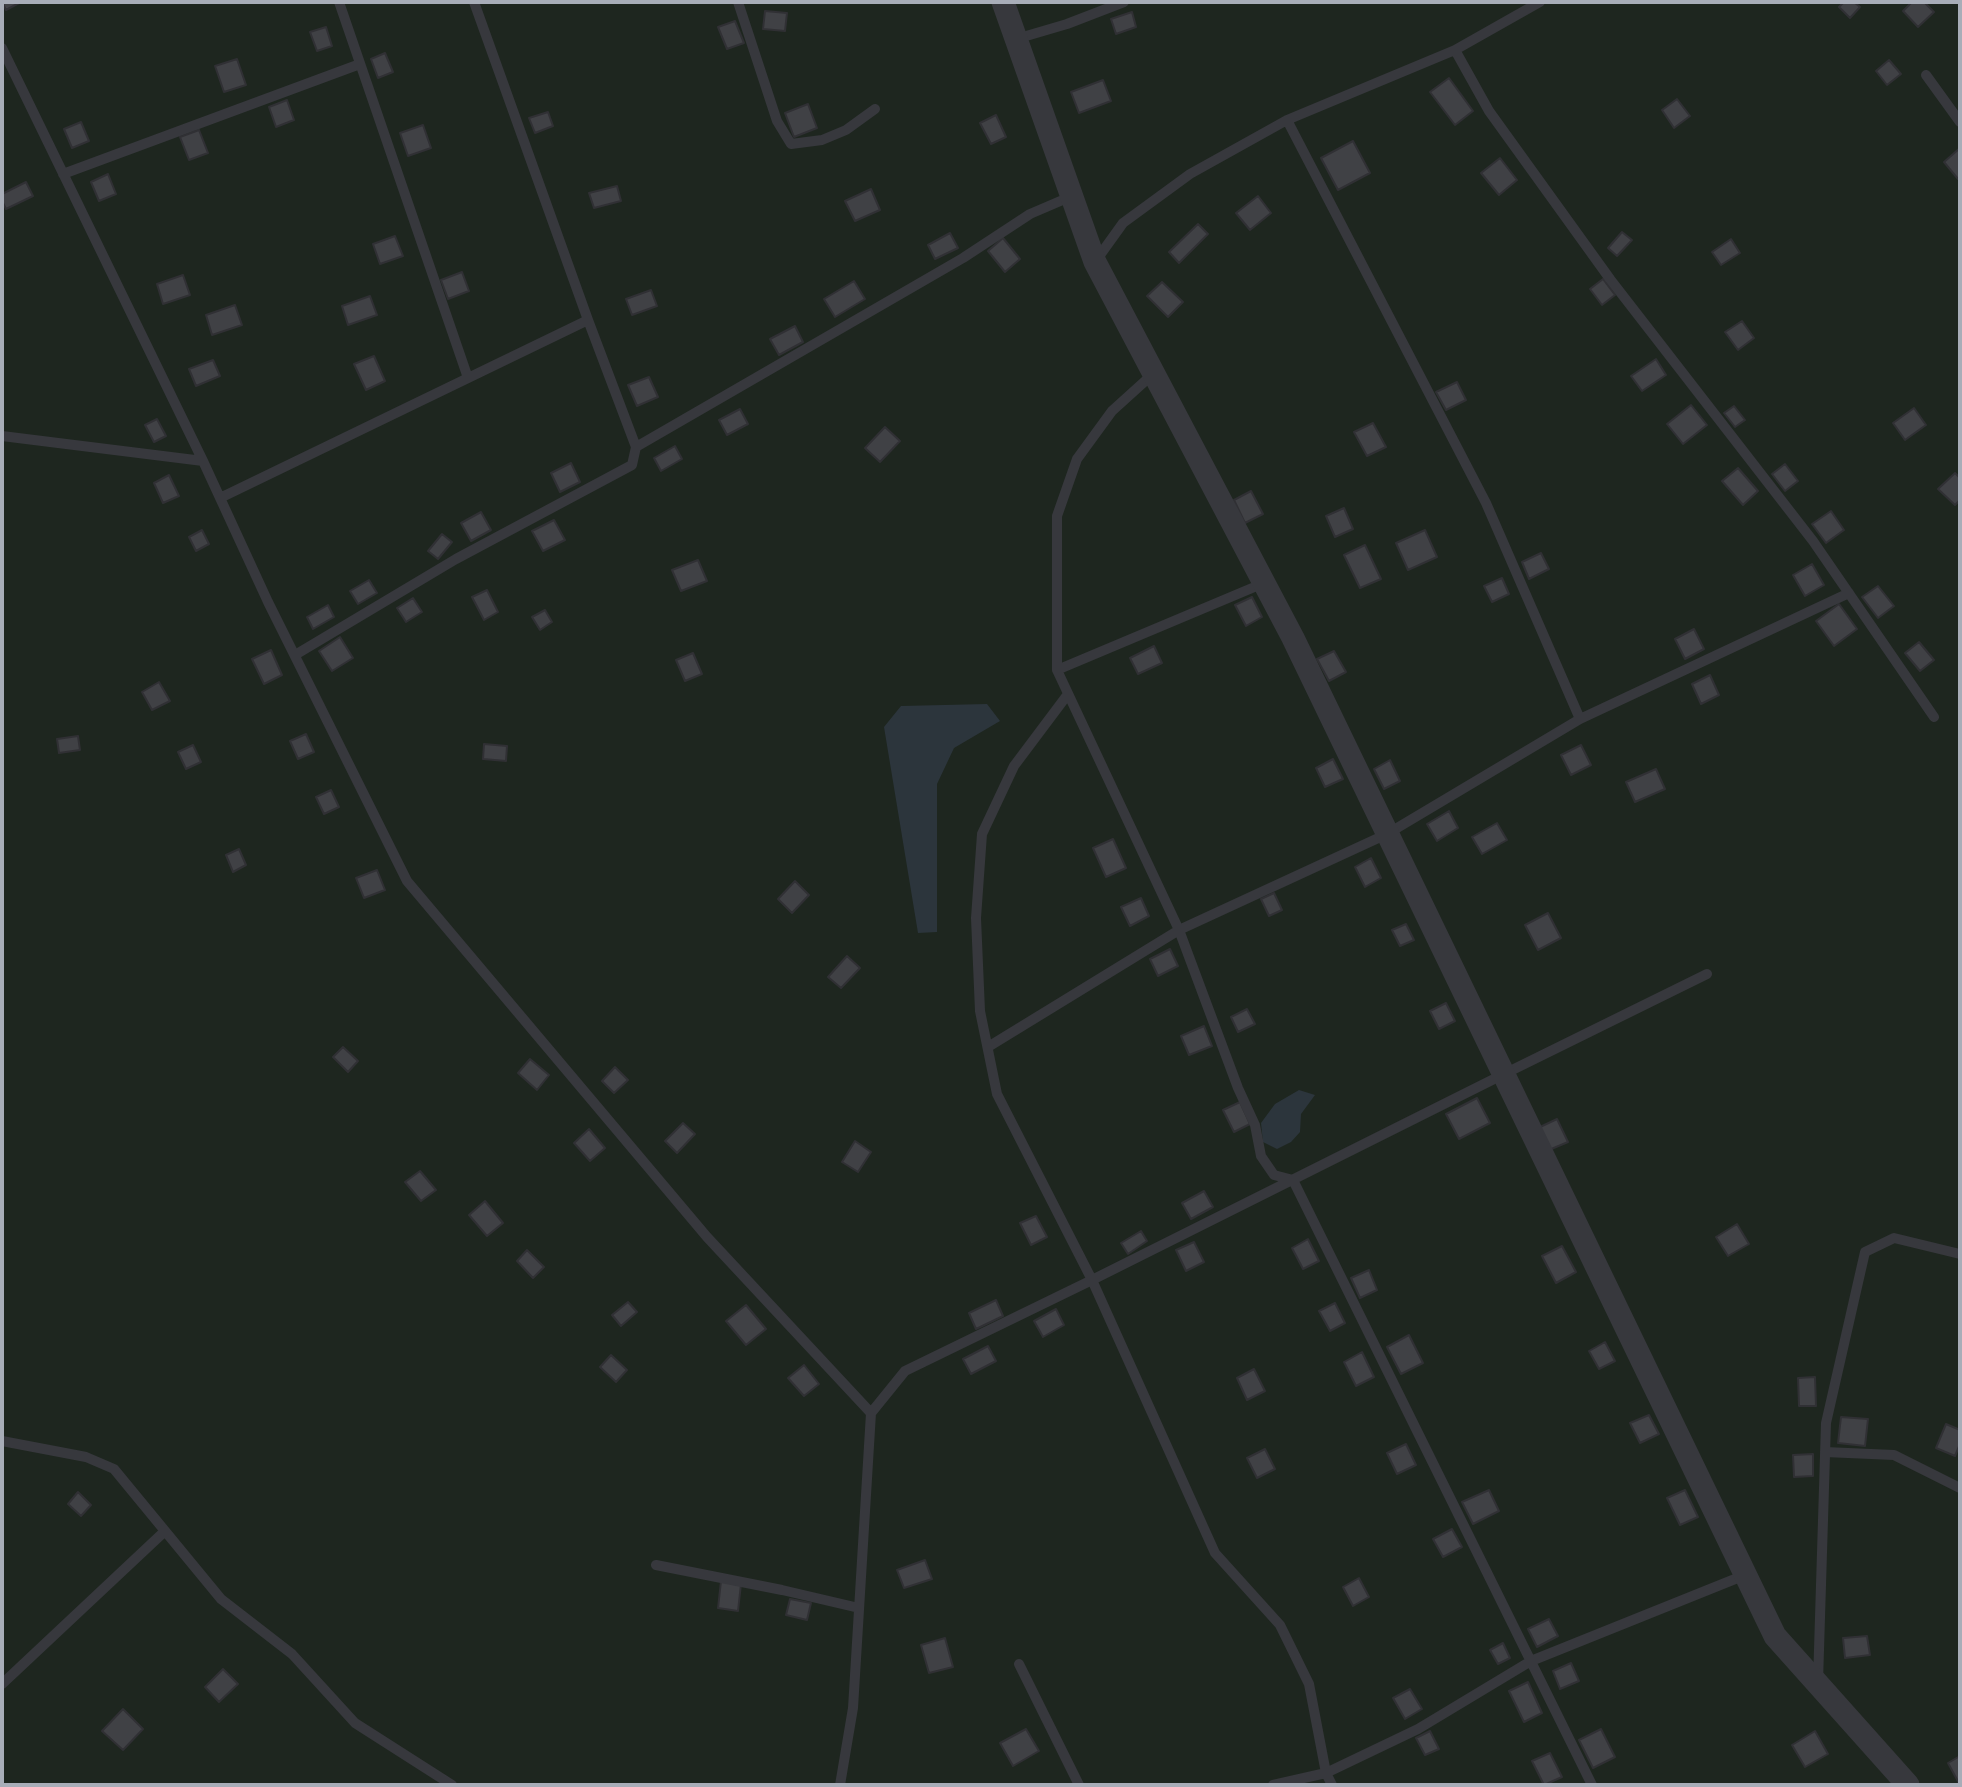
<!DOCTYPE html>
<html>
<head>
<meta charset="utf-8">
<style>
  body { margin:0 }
  #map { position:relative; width:1962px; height:1787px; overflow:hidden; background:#161618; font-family:Rubik,sans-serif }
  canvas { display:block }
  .frame { position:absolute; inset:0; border:4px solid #a8adb8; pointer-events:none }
</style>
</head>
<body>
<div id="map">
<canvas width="1962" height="1787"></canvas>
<div class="frame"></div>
</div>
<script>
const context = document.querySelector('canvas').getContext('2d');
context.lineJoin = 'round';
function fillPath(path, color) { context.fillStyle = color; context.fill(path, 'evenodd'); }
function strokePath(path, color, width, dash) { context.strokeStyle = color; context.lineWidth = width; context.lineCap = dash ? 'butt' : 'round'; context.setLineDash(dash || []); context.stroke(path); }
fillPath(new Path2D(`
  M 2,2 L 1960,2 L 1960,1785 L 2,1785 Z`), '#1e261f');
fillPath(new Path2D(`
  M 987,704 L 1000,721 L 954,748 L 937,784 L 937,932 L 918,933 L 884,727 L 901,706 Z
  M 1299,1090 L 1315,1095 L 1301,1114 L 1300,1132 L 1291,1142 L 1277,1149 L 1263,1142 L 1261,1123 L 1275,1104 Z`), '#2c353c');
const building = new Path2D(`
  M 2,2 L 21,2 L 6,10 Z
  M 1844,2 L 1854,2 L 1860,7 L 1850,18 L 1839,7 Z
  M 1912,2 L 1924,2 L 1934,12 L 1918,27 L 1903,11 Z
  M 765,11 L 787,13 L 785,31 L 763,29 Z
  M 1132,12 L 1136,27 L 1116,34 L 1111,19 Z
  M 735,21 L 744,43 L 727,49 L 718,27 Z
  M 326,27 L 332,46 L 317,51 L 310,32 Z
  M 385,53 L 393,72 L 378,78 L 371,59 Z
  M 237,59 L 246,85 L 224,92 L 215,66 Z
  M 1889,60 L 1901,74 L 1887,85 L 1876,71 Z
  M 1449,78 L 1473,111 L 1455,125 L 1430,92 Z
  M 1103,80 L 1111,101 L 1079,113 L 1071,92 Z
  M 1677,99 L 1690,116 L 1674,128 L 1662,110 Z
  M 287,100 L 294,120 L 276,127 L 269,107 Z
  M 808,104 L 817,128 L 794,137 L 785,113 Z
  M 548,112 L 553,126 L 535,133 L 529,118 Z
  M 996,115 L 1006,137 L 991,144 L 980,123 Z
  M 81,122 L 89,141 L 72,148 L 64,129 Z
  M 423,125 L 431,148 L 408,156 L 400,133 Z
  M 199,130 L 208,153 L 189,160 L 180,137 Z
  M 1353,141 L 1370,173 L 1338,190 L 1321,158 Z
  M 1960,148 L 1960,177 L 1958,179 L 1944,162 Z
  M 1500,158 L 1517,180 L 1499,195 L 1481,173 Z
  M 108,174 L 116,194 L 99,201 L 91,182 Z
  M 26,182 L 33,196 L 6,209 L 2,201 L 2,194 Z
  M 617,186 L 621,201 L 594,208 L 589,193 Z
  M 871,189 L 880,210 L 855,221 L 845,201 Z
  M 1258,196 L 1271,213 L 1250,230 L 1236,213 Z
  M 1198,224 L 1208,234 L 1179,263 L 1169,252 Z
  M 1622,232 L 1632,240 L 1617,256 L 1608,248 Z
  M 950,233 L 958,248 L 935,259 L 928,245 Z
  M 395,236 L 403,256 L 380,264 L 373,244 Z
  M 1003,238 L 1020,259 L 1005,272 L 988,251 Z
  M 1731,239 L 1740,253 L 1721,265 L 1712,252 Z
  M 462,272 L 469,291 L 448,299 L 441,280 Z
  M 183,275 L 190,295 L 163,304 L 157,284 Z
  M 1603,279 L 1615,295 L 1602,305 L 1590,289 Z
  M 854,281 L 865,299 L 835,317 L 824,299 Z
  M 1162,282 L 1183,302 L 1168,317 L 1147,296 Z
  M 651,290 L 657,306 L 632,315 L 626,299 Z
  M 370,296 L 377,315 L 348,325 L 342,306 Z
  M 235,305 L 242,325 L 212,335 L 206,315 Z
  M 1742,321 L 1754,338 L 1738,350 L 1725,332 Z
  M 795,326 L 803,342 L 779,355 L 770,339 Z
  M 374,356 L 385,381 L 366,390 L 354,364 Z
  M 1656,359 L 1666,375 L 1642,391 L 1631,376 Z
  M 213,360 L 220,376 L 196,386 L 189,369 Z
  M 649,377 L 658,397 L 637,406 L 628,385 Z
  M 1457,382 L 1466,400 L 1446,410 L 1436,392 Z
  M 1691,405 L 1707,425 L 1683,444 L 1667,424 Z
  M 1734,406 L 1745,420 L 1735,427 L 1724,413 Z
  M 1914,408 L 1926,425 L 1905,440 L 1893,423 Z
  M 740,409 L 748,424 L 727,435 L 719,420 Z
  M 157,419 L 166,436 L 154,442 L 145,425 Z
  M 1373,423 L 1386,447 L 1367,456 L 1354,432 Z
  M 885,427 L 900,441 L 880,462 L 865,448 Z
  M 675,446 L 682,459 L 661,471 L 654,458 Z
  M 571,463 L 580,482 L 560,492 L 551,473 Z
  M 1785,464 L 1798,481 L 1785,491 L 1772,474 Z
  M 1738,468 L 1758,491 L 1743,505 L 1722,481 Z
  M 1955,473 L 1960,478 L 1960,500 L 1955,505 L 1938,489 Z
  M 169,475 L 179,496 L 163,503 L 154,483 Z
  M 1251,491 L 1263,514 L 1245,523 L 1234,500 Z
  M 1344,508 L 1353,529 L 1335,537 L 1326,516 Z
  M 1831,511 L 1844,530 L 1826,543 L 1812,524 Z
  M 481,512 L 491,530 L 471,541 L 461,523 Z
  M 554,520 L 565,540 L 543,551 L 532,531 Z
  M 202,530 L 209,544 L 196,551 L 189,537 Z
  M 1425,530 L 1437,557 L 1408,570 L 1396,543 Z
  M 442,534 L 452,542 L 438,559 L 428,551 Z
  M 1365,545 L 1381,579 L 1360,588 L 1344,555 Z
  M 1541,553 L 1549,569 L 1529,579 L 1522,562 Z
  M 698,560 L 707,581 L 681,591 L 672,570 Z
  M 1812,564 L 1824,585 L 1805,596 L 1793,575 Z
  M 1502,578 L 1509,594 L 1492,602 L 1484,586 Z
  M 369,580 L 377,593 L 358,604 L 350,591 Z
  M 1878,586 L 1894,606 L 1878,618 L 1862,597 Z
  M 487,590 L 498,612 L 484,620 L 472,597 Z
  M 1252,597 L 1262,617 L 1246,626 L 1235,605 Z
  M 413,598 L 422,612 L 406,622 L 397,608 Z
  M 1839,604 L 1857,629 L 1834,646 L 1816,621 Z
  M 328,605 L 334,617 L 313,629 L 307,617 Z
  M 545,610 L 552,622 L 540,630 L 532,617 Z
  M 1694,629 L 1704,649 L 1685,659 L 1675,639 Z
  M 340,637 L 353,658 L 332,671 L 319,651 Z
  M 1919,642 L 1934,660 L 1920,671 L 1905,653 Z
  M 1154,646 L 1162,663 L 1138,674 L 1130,658 Z
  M 271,650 L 282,675 L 264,684 L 252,659 Z
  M 1334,651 L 1346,672 L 1329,681 L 1317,659 Z
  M 693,653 L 702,674 L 685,681 L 676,660 Z
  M 1710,675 L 1719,695 L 1701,704 L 1692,684 Z
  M 159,682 L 170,701 L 152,710 L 142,692 Z
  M 306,734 L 314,752 L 298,759 L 290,741 Z
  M 78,736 L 80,750 L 59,753 L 57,739 Z
  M 484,744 L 507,746 L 506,761 L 483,759 Z
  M 193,745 L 201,762 L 186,769 L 178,752 Z
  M 1581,745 L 1591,765 L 1571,775 L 1561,755 Z
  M 1333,759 L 1343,779 L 1325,787 L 1316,768 Z
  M 1390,760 L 1400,781 L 1384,789 L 1374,769 Z
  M 1656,769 L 1665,789 L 1635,802 L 1626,782 Z
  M 331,790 L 339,807 L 324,814 L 316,797 Z
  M 1449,811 L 1458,828 L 1437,841 L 1427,824 Z
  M 1497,823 L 1507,840 L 1482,854 L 1472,837 Z
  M 1113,839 L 1126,868 L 1106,877 L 1093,848 Z
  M 239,849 L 246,865 L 233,872 L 226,855 Z
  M 1371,858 L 1381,878 L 1365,887 L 1355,867 Z
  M 377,870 L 385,890 L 364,898 L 356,878 Z
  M 795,881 L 809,895 L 792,913 L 778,899 Z
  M 1274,893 L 1282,910 L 1269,916 L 1261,899 Z
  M 1141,898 L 1149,916 L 1130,926 L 1121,907 Z
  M 1548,913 L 1561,938 L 1538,950 L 1525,925 Z
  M 1406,924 L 1414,940 L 1400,946 L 1392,930 Z
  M 1170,949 L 1178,966 L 1158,976 L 1150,959 Z
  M 847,956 L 860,968 L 841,988 L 828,977 Z
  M 1446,1003 L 1455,1021 L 1439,1029 L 1430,1011 Z
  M 1247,1009 L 1255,1024 L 1238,1032 L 1231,1017 Z
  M 1204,1026 L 1212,1046 L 1189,1055 L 1181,1036 Z
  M 343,1047 L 358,1061 L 348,1072 L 333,1057 Z
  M 530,1059 L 549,1075 L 537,1090 L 518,1073 Z
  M 615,1067 L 628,1080 L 614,1093 L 602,1081 Z
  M 1477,1098 L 1490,1123 L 1459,1139 L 1446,1114 Z
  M 1240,1102 L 1250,1124 L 1234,1132 L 1223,1110 Z
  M 1557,1119 L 1568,1142 L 1549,1150 L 1538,1128 Z
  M 683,1123 L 695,1134 L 677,1153 L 665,1141 Z
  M 589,1129 L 605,1148 L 590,1161 L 574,1143 Z
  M 855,1141 L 871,1152 L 858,1172 L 842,1162 Z
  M 420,1171 L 436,1190 L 421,1201 L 405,1182 Z
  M 1204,1191 L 1213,1207 L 1191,1219 L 1182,1203 Z
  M 485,1201 L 503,1223 L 487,1236 L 469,1215 Z
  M 1036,1216 L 1047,1237 L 1031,1245 L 1020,1223 Z
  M 1737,1224 L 1749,1244 L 1728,1256 L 1716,1237 Z
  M 1141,1231 L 1147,1241 L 1128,1254 L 1121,1243 Z
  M 1308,1239 L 1319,1261 L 1303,1269 L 1292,1248 Z
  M 1194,1242 L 1204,1262 L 1186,1271 L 1176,1250 Z
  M 1562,1246 L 1576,1272 L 1556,1283 L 1542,1256 Z
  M 527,1250 L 544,1267 L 533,1278 L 517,1261 Z
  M 1369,1270 L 1377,1290 L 1360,1298 L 1351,1278 Z
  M 996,1300 L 1003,1316 L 976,1329 L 969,1313 Z
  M 628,1302 L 637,1312 L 621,1326 L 612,1315 Z
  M 1335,1303 L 1345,1323 L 1330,1331 L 1319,1311 Z
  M 746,1305 L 766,1329 L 746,1345 L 726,1321 Z
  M 1056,1309 L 1064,1325 L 1043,1337 L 1034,1321 Z
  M 1409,1335 L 1423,1363 L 1401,1374 L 1387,1347 Z
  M 1605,1342 L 1615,1361 L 1599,1369 L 1589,1351 Z
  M 988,1346 L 996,1361 L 971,1374 L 963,1359 Z
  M 1362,1352 L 1374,1377 L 1356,1386 L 1344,1362 Z
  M 611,1355 L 627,1370 L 616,1382 L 600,1367 Z
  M 804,1365 L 819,1384 L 804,1396 L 788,1378 Z
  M 1254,1369 L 1265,1391 L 1247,1400 L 1237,1378 Z
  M 1815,1377 L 1816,1406 L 1799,1406 L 1798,1378 Z
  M 1649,1415 L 1659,1434 L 1640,1443 L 1630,1423 Z
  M 1841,1417 L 1868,1419 L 1865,1446 L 1838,1443 Z
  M 1946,1424 L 1960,1430 L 1960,1444 L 1955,1456 L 1936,1448 Z
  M 1406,1444 L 1416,1465 L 1397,1474 L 1387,1453 Z
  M 1265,1449 L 1275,1469 L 1257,1478 L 1247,1458 Z
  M 1813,1454 L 1813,1476 L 1794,1477 L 1793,1455 Z
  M 1489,1490 L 1499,1511 L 1473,1524 L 1462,1502 Z
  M 1685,1490 L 1698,1517 L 1680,1525 L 1667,1498 Z
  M 78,1492 L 91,1505 L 81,1516 L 68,1504 Z
  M 1452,1529 L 1462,1547 L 1443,1557 L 1433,1539 Z
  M 925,1560 L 932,1579 L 904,1588 L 897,1570 Z
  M 1359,1578 L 1369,1597 L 1353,1606 L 1343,1587 Z
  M 721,1581 L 741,1584 L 738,1611 L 718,1608 Z
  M 790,1599 L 811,1603 L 807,1620 L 786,1615 Z
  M 1549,1619 L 1558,1636 L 1537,1647 L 1528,1629 Z
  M 1867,1636 L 1870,1655 L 1845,1658 L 1843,1638 Z
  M 945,1638 L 953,1667 L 929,1673 L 921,1645 Z
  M 1503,1643 L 1510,1658 L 1498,1664 L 1490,1650 Z
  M 1571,1663 L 1579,1681 L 1560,1689 L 1553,1671 Z
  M 223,1669 L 238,1684 L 219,1702 L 205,1687 Z
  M 1528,1682 L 1542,1713 L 1524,1722 L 1509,1691 Z
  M 1410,1689 L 1422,1709 L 1405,1719 L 1393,1698 Z
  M 123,1709 L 143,1729 L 123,1750 L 102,1731 Z
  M 1026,1729 L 1039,1751 L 1013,1766 L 1000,1743 Z
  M 1601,1729 L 1615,1757 L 1593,1768 L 1579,1740 Z
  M 1430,1731 L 1439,1749 L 1425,1755 L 1416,1738 Z
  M 1815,1731 L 1828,1754 L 1805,1767 L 1792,1745 Z
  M 1550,1753 L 1562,1777 L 1544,1785 L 1532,1761 Z
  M 1960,1756 L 1960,1785 L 1948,1763 Z`);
fillPath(building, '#404145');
strokePath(building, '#303034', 2);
strokePath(new Path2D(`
  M 339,2 L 468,378
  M 474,2 L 588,320 L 636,447 L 963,258 L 1030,214 L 1072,196
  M 738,2 L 777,121 L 791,144 L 822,140 L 846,130 L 875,109
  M 1016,39 L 1067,24 L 1124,2
  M 2,48 L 203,461 L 268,602 L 407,881 L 707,1237 L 871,1413
  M 1455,50 L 1489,111 L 1610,279 L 1813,541 L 1934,717
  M 1926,75 L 1960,122
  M 1287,120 L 1486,503 L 1580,719
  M 63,174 L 360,64
  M 1095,262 L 1123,223 L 1190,174 L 1287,120 L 1455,50 L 1540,2
  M 1154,373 L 1112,411 L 1077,459 L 1057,516 L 1057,670 L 1179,930 L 1238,1088 L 1255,1125 L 1261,1156 L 1274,1175 L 1293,1180 L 1592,1785
  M 2,436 L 203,461
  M 220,498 L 588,320
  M 295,655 L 456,559 L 632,465 L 636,447
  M 1057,670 L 1264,583
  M 1068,694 L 1014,766 L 982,834 L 976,918 L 980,1011 L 997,1094 L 1092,1280 L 1215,1553 L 1280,1625 L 1309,1684 L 1326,1773 L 1332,1785
  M 988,1047 L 1179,930 L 1387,834 L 1580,719 L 1849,593
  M 2,1441 L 86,1457 L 114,1469 L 221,1599 L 292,1654 L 355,1723 L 452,1785
  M 1825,1452 L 1894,1455 L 1960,1488
  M 656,1565 L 782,1590 L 859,1608
  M 1019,1664 L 1079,1785
  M 1818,1682 L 1826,1423 L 1865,1252 L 1894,1238 L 1960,1254
  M 2,1684 L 165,1531
  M 840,1785 L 853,1708 L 871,1413 L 905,1371 L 1092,1280 L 1502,1075 L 1707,974
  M 1273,1785 L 1326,1773 L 1418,1729 L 1531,1661 L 1745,1575`), '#37383d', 10);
strokePath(new Path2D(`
  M 1003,2 L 1095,262 L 1293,638 L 1775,1636 L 1908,1785`), '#37383d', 23);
</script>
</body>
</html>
